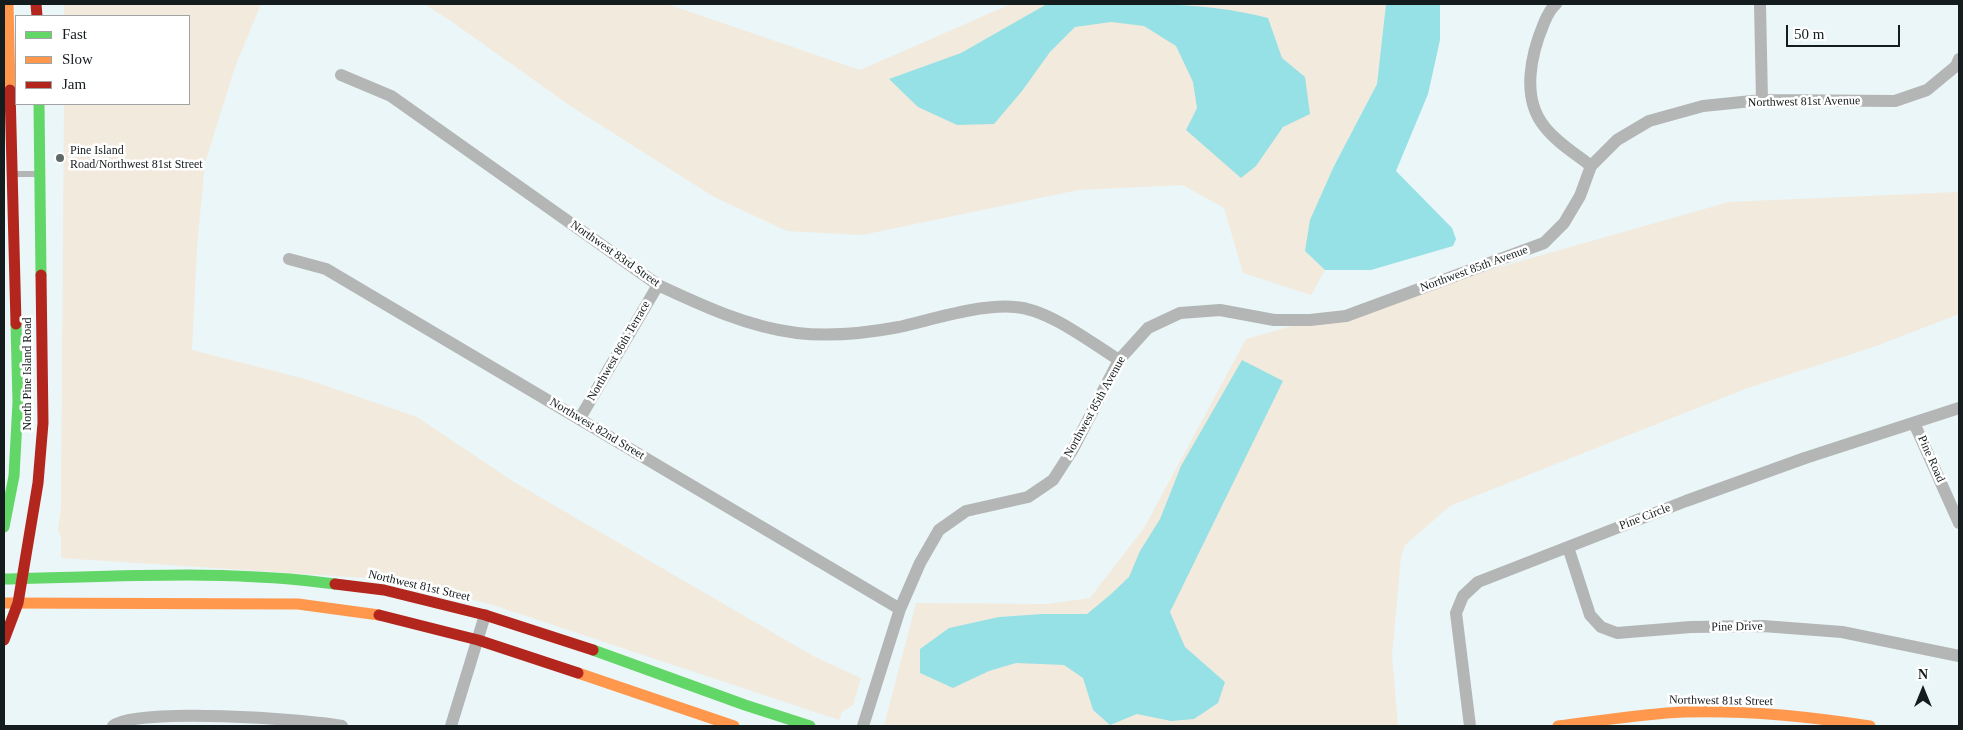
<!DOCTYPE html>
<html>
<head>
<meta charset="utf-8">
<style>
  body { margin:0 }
  #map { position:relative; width:1963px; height:730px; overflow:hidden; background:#eaf6f7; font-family:"Times New Roman",serif }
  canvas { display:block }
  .frame { position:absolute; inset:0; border:5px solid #141c1d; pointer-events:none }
  .legend { position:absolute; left:15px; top:15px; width:175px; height:90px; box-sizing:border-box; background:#fff; border:1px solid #a1a4a5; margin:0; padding:6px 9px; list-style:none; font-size:15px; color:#141c1d }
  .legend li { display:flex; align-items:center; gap:10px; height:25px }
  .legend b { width:25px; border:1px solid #a1a4a5 }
  .north { position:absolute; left:1898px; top:665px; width:50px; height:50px; -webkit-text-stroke:4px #fff; paint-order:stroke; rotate:0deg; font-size:14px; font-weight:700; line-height:20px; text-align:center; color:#141c1d }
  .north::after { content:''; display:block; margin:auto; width:18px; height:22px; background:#141c1d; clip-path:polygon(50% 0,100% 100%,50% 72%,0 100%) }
  .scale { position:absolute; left:1786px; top:25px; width:114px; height:22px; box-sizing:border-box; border:2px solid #141c1d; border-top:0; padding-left:6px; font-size:15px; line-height:18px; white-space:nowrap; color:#141c1d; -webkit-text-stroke:4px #fff; paint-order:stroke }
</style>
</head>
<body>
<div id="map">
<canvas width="1963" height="730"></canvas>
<div class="frame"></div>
<ul class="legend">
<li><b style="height:6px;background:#63d668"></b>Fast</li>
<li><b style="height:6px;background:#ff974d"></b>Slow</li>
<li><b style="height:6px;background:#b3261e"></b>Jam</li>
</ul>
<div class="north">N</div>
<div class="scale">50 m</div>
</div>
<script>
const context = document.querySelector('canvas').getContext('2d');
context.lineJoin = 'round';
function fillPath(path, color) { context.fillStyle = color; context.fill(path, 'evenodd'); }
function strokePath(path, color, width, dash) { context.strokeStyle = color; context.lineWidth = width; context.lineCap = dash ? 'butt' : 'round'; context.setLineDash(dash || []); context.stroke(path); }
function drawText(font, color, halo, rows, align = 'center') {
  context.font = font + ' "Times New Roman",serif'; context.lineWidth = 5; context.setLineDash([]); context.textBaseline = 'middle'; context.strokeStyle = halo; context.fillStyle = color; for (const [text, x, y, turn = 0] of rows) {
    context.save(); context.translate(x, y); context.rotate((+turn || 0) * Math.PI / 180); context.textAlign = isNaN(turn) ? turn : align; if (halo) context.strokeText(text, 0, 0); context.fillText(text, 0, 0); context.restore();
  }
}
fillPath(new Path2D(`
  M 64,4 L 261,4 L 235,67 L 205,163 L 197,246 L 192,350 L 309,380 L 417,417 L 514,482 L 815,657 L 861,678 L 853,705 L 842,712 L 839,720 L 493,605 L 397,580 L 61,558 L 61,536 L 58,531 L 61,508 L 64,104 L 189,104 L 189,16 L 64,16 Z
  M 424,4 L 667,4 L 860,70 L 1011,4 L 1266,4 L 1273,6 L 1274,4 L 1386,4 L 1377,84 L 1334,166 L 1305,251 L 1325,270 L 1311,295 L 1243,273 L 1224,208 L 1183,185 L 1078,190 L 862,235 L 787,231 L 714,197 L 569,105 L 448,19 Z
  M 1959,192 L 1959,314 L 1876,346 L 1745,389 L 1450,506 L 1405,545 L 1401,557 L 1392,655 L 1398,726 L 884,726 L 916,603 L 1047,604 L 1090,598 L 1144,528 L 1246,339 L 1729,202 Z`), '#f3eade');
fillPath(new Path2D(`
  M 1047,4 C 1118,4 1199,0 1268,18 L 1282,58 L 1305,77 L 1310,114 L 1283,127 L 1256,166 L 1241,178 L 1186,130 L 1197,108 L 1193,82 L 1176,46 L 1144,26 L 1111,22 L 1075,27 L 1050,52 L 1022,91 L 994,124 L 957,125 L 918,107 L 889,79 L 961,53 Z
  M 1386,4 L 1440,4 L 1440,40 L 1428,94 L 1396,171 L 1452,228 L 1456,239 L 1453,246 L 1371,270 L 1325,270 L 1305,251 L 1310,220 L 1334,166 L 1377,84 Z
  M 1242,360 L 1283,381 L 1170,612 L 1185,647 L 1225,682 L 1218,703 L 1194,719 L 1171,721 L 1137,714 L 1110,725 L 1093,710 L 1083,678 L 1064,665 L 1016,663 L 989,671 L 953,688 L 920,673 L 920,649 L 949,628 L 999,617 L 1042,614 L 1087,614 L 1110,595 L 1129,577 L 1140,551 L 1160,519 L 1181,466 Z`), '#96e1e6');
strokePath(new Path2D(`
  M 12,174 L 37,174`), '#b4b5b5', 6);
strokePath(new Path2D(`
  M 1556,4 C 1550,9 1547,16 1544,23 C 1531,54 1521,97 1544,126 C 1556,142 1576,154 1591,166
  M 1760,4 L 1762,100
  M 341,75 L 391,96 L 658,285 C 703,306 748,327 797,333 C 831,337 867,333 899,327 C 934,319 980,304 1015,307 C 1048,309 1090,342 1119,360
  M 289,259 L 326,269 L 900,609
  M 580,418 L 658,285
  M 1914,423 L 1959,523
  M 1568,547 L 1590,615 L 1601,627 L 1617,633 L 1691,627 L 1763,626 L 1842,632 L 1959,656
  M 113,726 C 135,707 308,719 342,726
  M 451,726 L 485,615
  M 863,726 L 900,609 L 920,563 L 939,530 L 966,511 L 1028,497 L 1053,480 L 1073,449 L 1119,360 L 1148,328 L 1180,313 L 1220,310 L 1274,320 L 1310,320 L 1346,316 L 1544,243 L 1564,223 L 1580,196 L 1591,166 L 1617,140 L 1649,121 L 1703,106 L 1762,100 L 1895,101 L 1927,90 L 1956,66 L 1959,59
  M 1470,726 L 1456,613 L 1463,596 L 1478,582 L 1686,501 L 1805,458 L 1959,408`), '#b4b5b5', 12);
strokePath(new Path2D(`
  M 39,104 L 41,275
  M 4,527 L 14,476 L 18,402 L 16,324
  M 4,579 C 114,577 226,569 335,584
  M 593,650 L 745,705 L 810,726`), '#63d668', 11);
strokePath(new Path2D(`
  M 8,4 L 10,90
  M 4,603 L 298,604 L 379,615
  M 578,673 L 734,726
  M 1558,726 C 1600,721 1641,714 1683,712 C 1746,710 1808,716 1870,726`), '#ff974d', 11);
strokePath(new Path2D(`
  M 36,4 L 37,16
  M 10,90 L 16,324
  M 335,584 L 384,590 L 485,615 L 593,650
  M 379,615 L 478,640 L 578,673
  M 4,640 L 18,603 L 38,483 L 43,423 L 41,275`), '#b3261e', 11);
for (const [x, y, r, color] of [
  [60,158,5,"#5f6869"]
]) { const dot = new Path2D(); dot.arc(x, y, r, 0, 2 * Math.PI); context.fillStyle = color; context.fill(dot); strokePath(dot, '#fff', 2); }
drawText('12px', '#141c1d', '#fff', [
  ["Northwest 81st Avenue",1804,102,-1],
  ["Northwest 83rd Street",615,254,35],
  ["Northwest 85th Avenue",1474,269,-20],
  ["Northwest 86th Terrace",619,351,-60],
  ["North Pine Island Road",28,374,-90],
  ["Northwest 85th Avenue",1095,407,-61],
  ["Northwest 82nd Street",597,429,31],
  ["Pine Road",1931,459,66],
  ["Pine Circle",1645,517,-21],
  ["Northwest 81st Street",419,586,13],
  ["Pine Drive",1737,627,-1],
  ["Northwest 81st Street",1721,701,1]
]);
drawText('12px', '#141c1d', '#fff', [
  ["Pine Island",70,151],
  ["Road/Northwest 81st Street",70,165]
], 'left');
</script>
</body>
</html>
